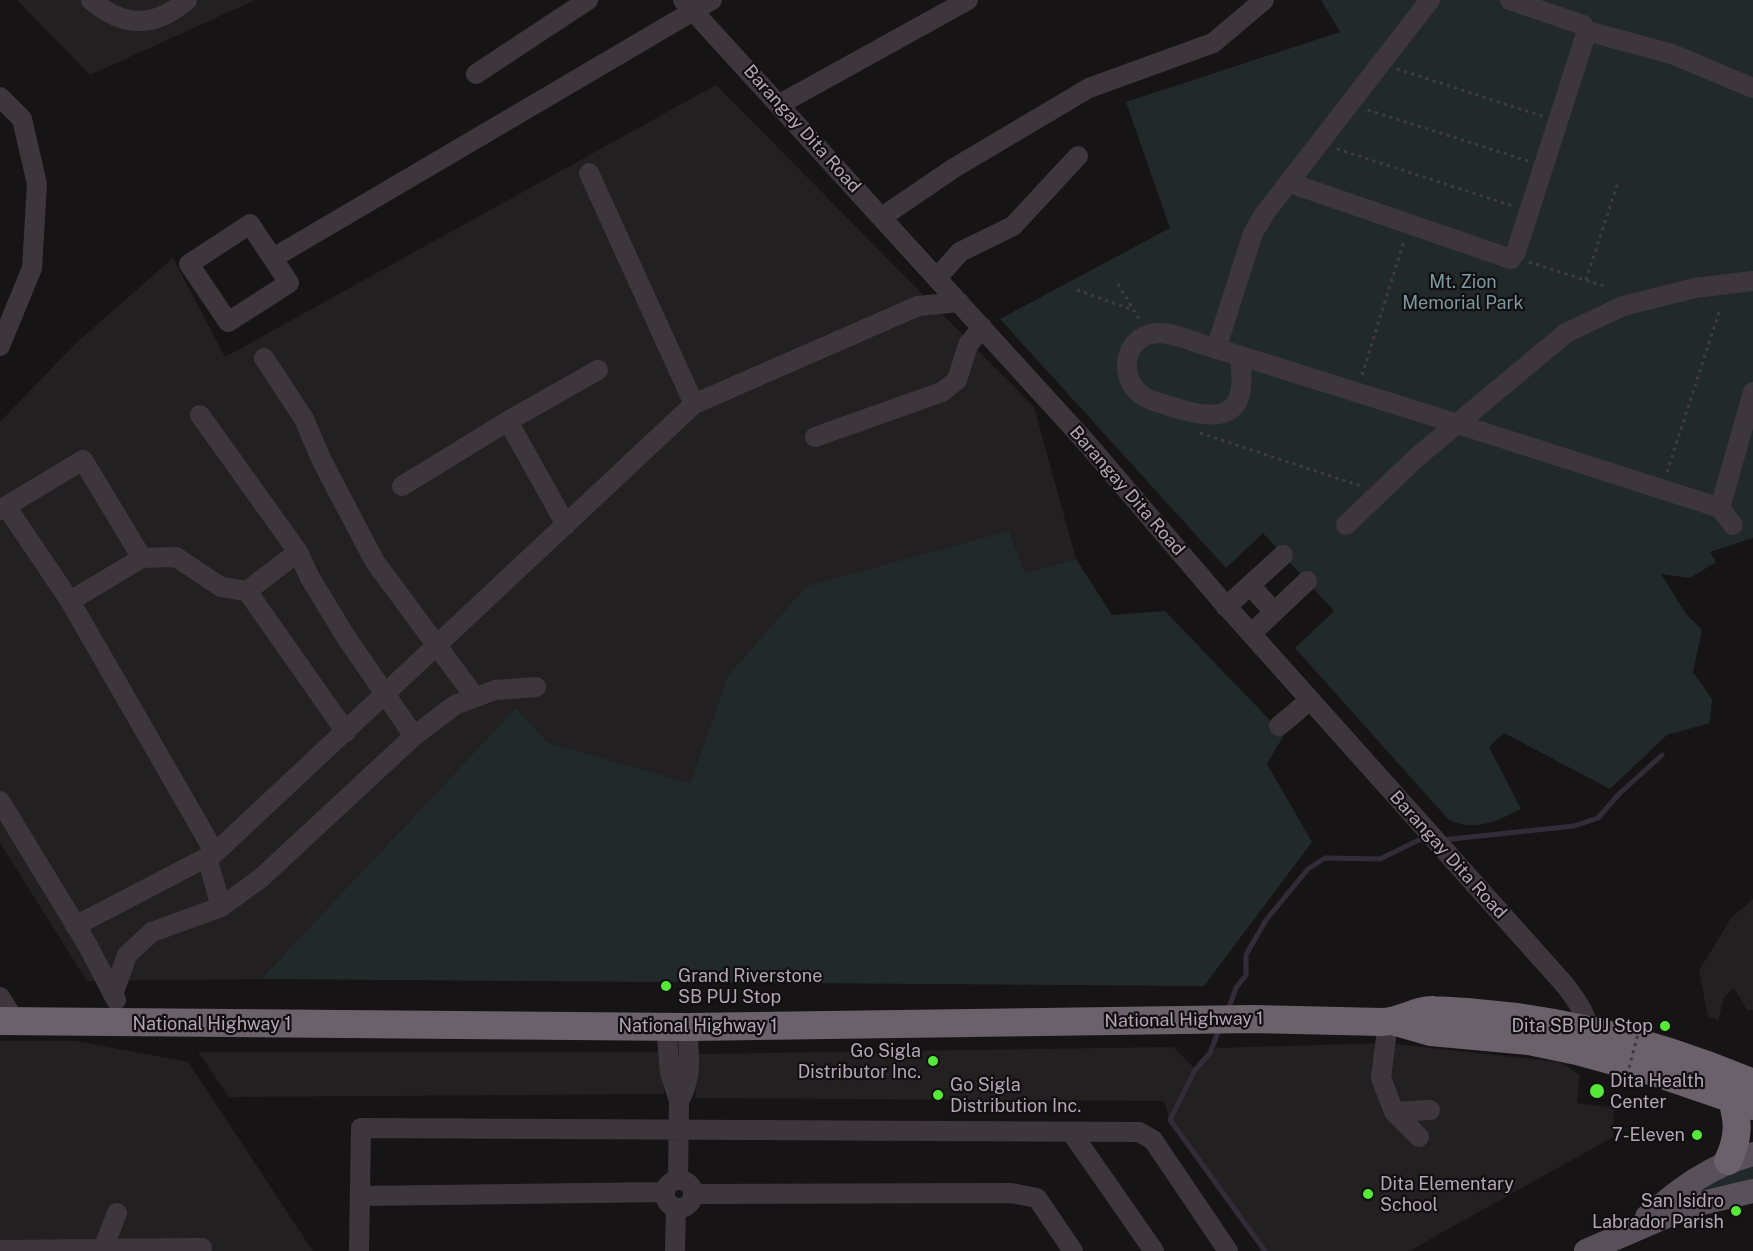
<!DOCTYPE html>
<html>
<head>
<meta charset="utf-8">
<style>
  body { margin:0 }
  canvas { display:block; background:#161415 }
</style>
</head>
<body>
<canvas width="1753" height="1251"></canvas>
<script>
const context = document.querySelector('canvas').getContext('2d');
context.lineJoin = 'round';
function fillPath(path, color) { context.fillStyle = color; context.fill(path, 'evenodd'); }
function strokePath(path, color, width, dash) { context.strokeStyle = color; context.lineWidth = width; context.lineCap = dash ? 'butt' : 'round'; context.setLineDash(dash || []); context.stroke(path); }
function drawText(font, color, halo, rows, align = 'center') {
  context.font = font + ' "Public Sans",sans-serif'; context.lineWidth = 4.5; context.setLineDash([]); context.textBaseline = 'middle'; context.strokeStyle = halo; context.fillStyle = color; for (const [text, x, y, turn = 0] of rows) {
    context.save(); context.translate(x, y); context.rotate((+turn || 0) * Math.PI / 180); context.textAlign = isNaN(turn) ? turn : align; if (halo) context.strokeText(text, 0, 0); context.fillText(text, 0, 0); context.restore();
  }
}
fillPath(new Path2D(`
  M 17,0 L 255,0 L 90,75 Z
  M 716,85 L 1034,407 L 1076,559 L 1025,573 L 1009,531 L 728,676 L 690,783 L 547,742 L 516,708 L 261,979 L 87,981 L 0,843 L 0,422 L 75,344 L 173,258 L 225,357 Z
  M 1753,899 L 1753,1010 L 1747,1010 L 1734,988 L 1724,997 L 1718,1021 L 1708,1016 L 1699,971 L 1731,918 Z
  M 0,1041 L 77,1041 L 188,1062 L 313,1251 L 0,1251 Z
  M 1386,1043 L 1559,1062 L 1580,1075 L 1577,1103 L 1614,1108 L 1613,1137 L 1409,1251 L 1265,1251 L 1170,1120 L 1164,1101 L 695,1098 L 699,1054 L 1173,1047 L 1195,1069 L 1217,1048 Z
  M 198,1052 L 662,1052 L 664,1094 L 229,1097 Z`), '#232022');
fillPath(new Path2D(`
  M 1321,0 L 1753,0 L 1753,538 L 1710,552 L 1716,562 L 1690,578 L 1661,574 L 1686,614 L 1702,630 L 1693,672 L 1712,699 L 1710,723 L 1667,735 L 1610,789 L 1504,733 L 1489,747 L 1521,809 C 1498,821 1475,832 1449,820 L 1295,648 L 1334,611 L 1263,533 L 1226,568 L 1000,319 L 1170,228 L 1126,102 L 1340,32 Z
  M 1009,531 L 1025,573 L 1076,559 L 1112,615 L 1165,611 L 1284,735 L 1267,764 L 1312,842 L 1204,986 L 261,979 L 516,708 L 547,742 L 690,783 L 728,676 L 807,586 Z
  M 1753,1160 L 1753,1183 L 1689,1200 L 1697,1182 Z`), '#22292a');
strokePath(new Path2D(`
  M 1442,840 L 1574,826 L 1598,818 L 1619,794 L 1662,755
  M 1228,1010 L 1236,988 L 1246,975 L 1246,955 L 1266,920 L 1308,869 L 1325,858 L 1380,859 L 1419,840 L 1427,840
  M 1220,1027 L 1210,1053 L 1195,1070 L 1170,1120 L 1265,1251`), '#342b39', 5);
strokePath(new Path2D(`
  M 1397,69 L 1542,116
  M 1368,110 L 1528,161
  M 1337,149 L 1513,206
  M 1529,262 L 1604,286
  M 1586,280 L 1618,182
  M 1118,284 L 1140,321
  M 1077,290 L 1133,310
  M 1362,375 L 1404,241
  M 1200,433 L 1361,486
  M 1667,472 L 1720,309`), '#413b42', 3, [3, 4.5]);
strokePath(new Path2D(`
  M 91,0 C 124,28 154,28 187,0
  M 683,0 L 1085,441 L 1220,599 L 1565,985 C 1578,1002 1589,1017 1589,1039
  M 1587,31 L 1672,54 L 1753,88
  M 476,74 L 588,0
  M 0,97 L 22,119 L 37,184 L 32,268 L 0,346
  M 780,104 L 968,0
  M 589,173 L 694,404
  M 1290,183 L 1511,259 L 1516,252 L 1587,31 L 1583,25 L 1510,0
  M 882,217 L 954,168 L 1089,88 L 1213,43 L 1264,0
  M 250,224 L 289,283 L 228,322 L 189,264 Z
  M 273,258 L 712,0
  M 937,278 L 960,252 L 1013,226 L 1078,156
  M 1216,349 L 1253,233 L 1265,213 L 1430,0
  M 1239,355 C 1254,435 1201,417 1151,400 C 1117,388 1119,336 1157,333 C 1171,332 1188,340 1201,344 C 1234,354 1268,364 1301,375 C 1441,418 1580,463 1720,508 L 1733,525
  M 264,358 L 304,419 L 322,461 L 375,562 L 475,697
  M 200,415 L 298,552 L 310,578 L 346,637 L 414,736
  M 508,421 L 566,525
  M 815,437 L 942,392 L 957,380 L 968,345 L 982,327
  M 402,486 L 508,421 L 598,370
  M 6,506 L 70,601 L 215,853
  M 1720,508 L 1753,392
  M 0,510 L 83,460 L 142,558
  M 1346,525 L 1416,458 L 1566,333 L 1623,306 L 1695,288 L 1753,281
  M 1250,585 L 1274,612
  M 247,591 L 298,552
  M 70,601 L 142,558 L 176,557 L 221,587 L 247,591 L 346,732
  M 1226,607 L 1283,555
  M 1251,634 L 1307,581
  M 1279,726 L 1310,700
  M 0,801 L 87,944 L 116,1000
  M 207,857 L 221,907
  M 75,926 L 215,853 L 694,404 L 918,306 L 959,302
  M 113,995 L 127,955 L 152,932 L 221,907 L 261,878 L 414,736 L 455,705 L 495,690 L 536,687
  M 0,997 L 15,1021
  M 1388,1022 L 1381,1078 L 1394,1112 L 1419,1137
  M 666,1026 L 670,1073 L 679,1101 L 678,1179
  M 679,1101 C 693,1077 689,1054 687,1027
  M 1394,1112 L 1430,1110
  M 1071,1132 L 1154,1251
  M665 1194a14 14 0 1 1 28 0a14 14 0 1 1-28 0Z
  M 694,1194 L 1011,1193 L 1037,1198 L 1073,1251
  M 360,1196 L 665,1192
  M 103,1249 L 117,1213
  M 0,1250 L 202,1248
  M 359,1251 L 361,1128 L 1139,1132 L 1153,1140 L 1228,1251
  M 675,1251 L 676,1208`), '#3d373d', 20);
strokePath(new Path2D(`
  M 1647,1217 C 1680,1189 1711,1165 1753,1154
  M 1586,1251 L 1690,1206 L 1753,1191`), '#595159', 24);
strokePath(new Path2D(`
  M 0,1021 L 687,1027 L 1253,1019 L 1382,1022 C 1400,1022 1417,1009 1434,1010 C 1546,1014 1651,1040 1753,1083
  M 1396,1022 L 1431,1032 L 1529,1041 L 1577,1051 L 1657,1073 L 1753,1106
  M 1728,1161 C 1739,1138 1739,1121 1731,1097`), '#6a616b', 28);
strokePath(new Path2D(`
  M 1627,1075 L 1641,1023`), '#413b42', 3, [3, 4.5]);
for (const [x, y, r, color] of [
  [666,986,6,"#55ea37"],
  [1665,1026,6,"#55ea37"],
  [933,1061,6,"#55ea37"],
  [1597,1091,8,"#55ea37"],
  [938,1095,6,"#55ea37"],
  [1697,1135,6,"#55ea37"],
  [1368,1194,6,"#55ea37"],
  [1736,1211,6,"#55ea37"]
]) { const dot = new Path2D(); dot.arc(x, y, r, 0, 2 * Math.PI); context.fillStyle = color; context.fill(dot); strokePath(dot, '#110f10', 2); }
drawText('18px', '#b3a6b6', '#110f10', [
  ["Barangay Dita Road",802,129,48],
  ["Barangay Dita Road",1127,491,49],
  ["Barangay Dita Road",1448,855,48],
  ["National Highway 1",1184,1020,-1],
  ["National Highway 1",212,1024],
  ["National Highway 1",698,1026]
]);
drawText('18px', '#7e98a0', '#110f10', [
  ["Mt. Zion",1463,282],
  ["Memorial Park",1463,303]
]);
drawText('18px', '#b3a6b6', '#110f10', [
  ["Grand Riverstone",678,976],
  ["SB PUJ Stop",678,997],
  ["Dita SB PUJ Stop",1653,1026,"right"],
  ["Go Sigla",921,1051,"right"],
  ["Distributor Inc.",921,1072,"right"],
  ["Dita Health",1610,1081],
  ["Center",1610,1102],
  ["Go Sigla",950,1085],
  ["Distribution Inc.",950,1106],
  ["7-Eleven",1685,1135,"right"],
  ["Dita Elementary",1380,1184],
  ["School",1380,1205],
  ["San Isidro",1724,1201,"right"],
  ["Labrador Parish",1724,1222,"right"]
], 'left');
</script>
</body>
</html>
